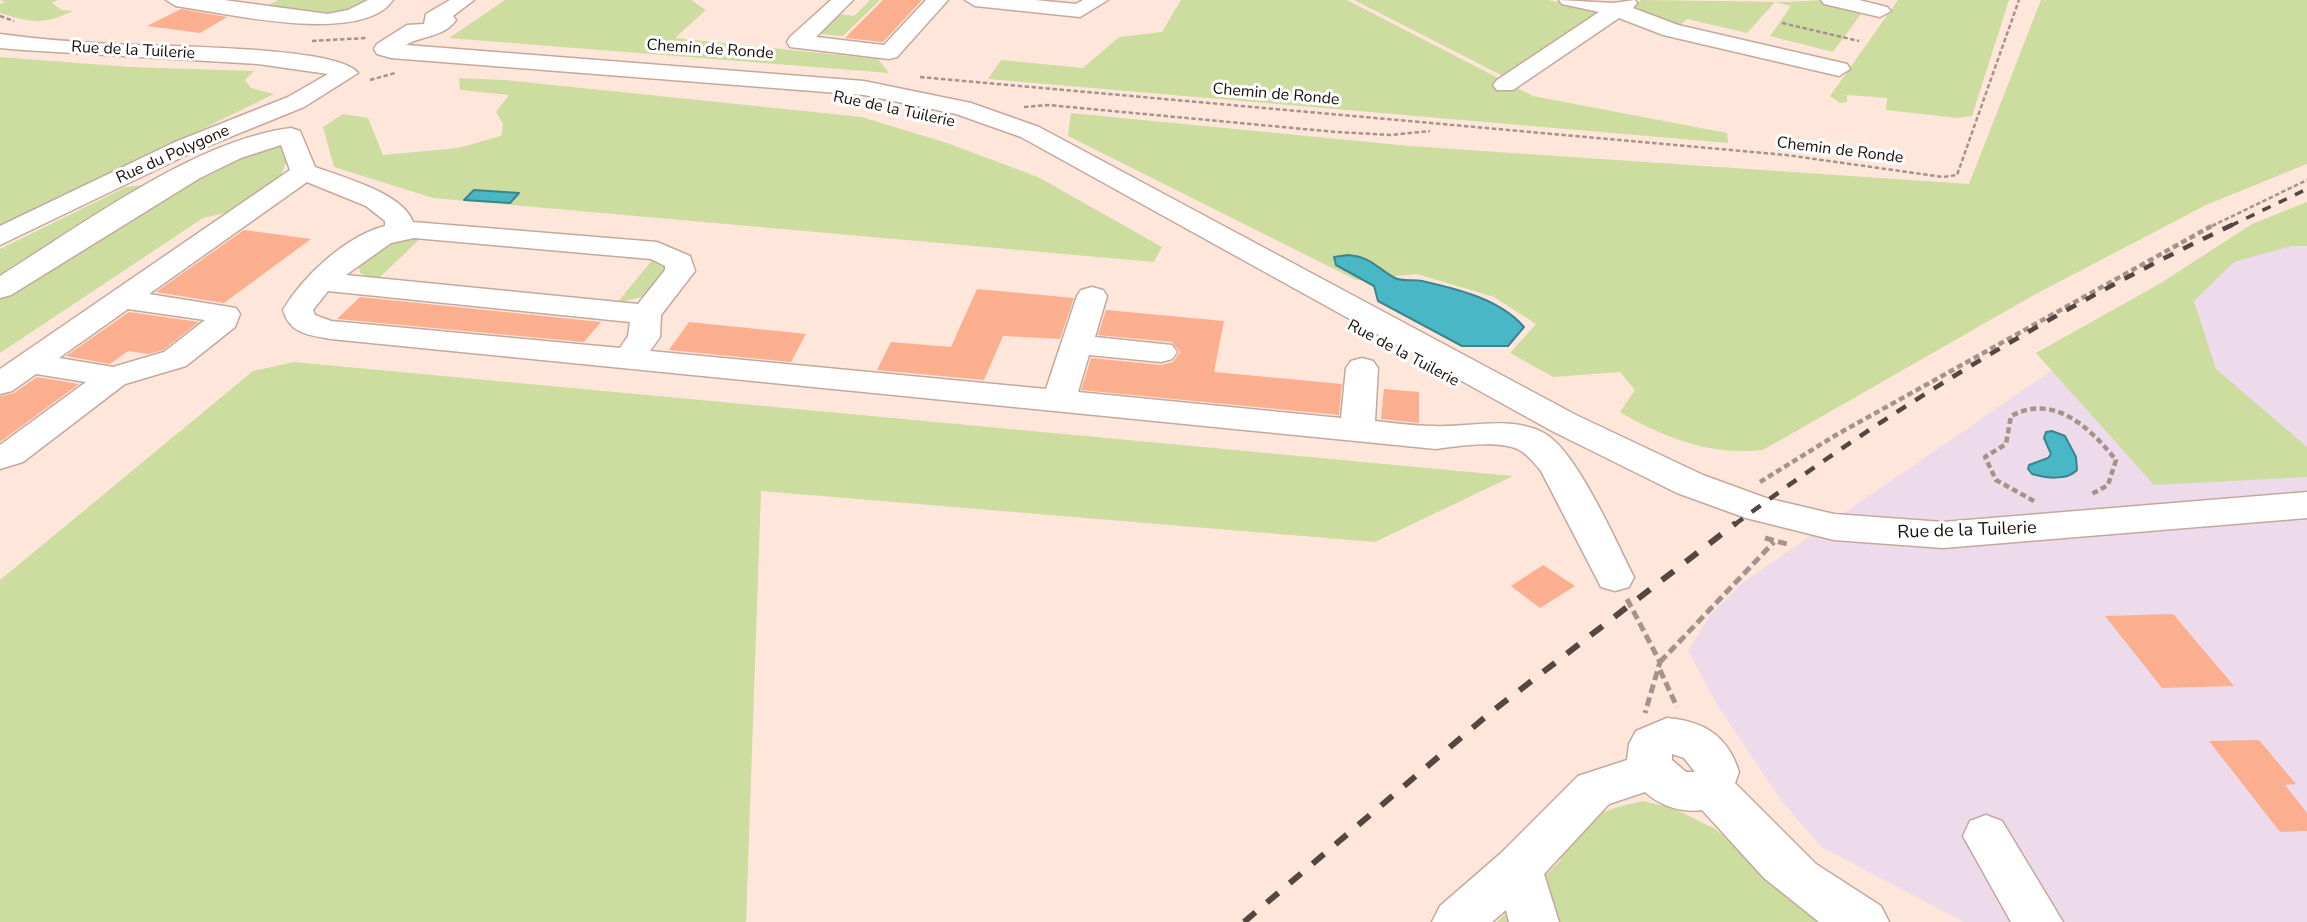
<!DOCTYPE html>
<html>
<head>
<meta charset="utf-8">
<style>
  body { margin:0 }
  canvas { display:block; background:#ffe6db }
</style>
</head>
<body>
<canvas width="2307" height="922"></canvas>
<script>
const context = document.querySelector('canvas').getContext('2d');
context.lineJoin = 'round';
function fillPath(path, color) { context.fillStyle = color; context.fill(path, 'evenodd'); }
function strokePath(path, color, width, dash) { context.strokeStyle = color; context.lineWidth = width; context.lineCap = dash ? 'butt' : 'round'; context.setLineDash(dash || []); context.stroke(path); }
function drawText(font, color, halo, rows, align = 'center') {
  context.font = font + ' "Nunito Sans",sans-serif'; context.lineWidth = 6; context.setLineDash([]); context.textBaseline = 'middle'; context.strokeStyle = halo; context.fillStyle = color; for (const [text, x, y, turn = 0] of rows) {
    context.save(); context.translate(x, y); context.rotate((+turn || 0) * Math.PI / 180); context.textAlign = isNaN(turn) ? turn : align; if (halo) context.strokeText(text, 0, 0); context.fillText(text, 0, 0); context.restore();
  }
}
fillPath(new Path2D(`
  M 2307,241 L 2307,922 L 1964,922 L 1821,847 L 1780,799 L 1716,703 L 1688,651 L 1711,614 L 1742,583 L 2198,270 Z`), '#eddbec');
fillPath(new Path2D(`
  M 0,0 L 58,0 L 52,3 L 62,10 L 73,11 C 43,25 32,23 0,13 L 0,4 L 5,2 Z
  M 278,0 L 375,0 L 341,16 L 267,6 Z
  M 505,0 L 691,0 L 706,10 L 675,38 L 878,59 L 889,73 L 449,38 Z
  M 870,0 L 880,0 L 843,36 L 818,34 L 839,14 L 854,16 Z
  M 1181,0 L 1347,0 L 1533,96 L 1727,133 L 1728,143 L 988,79 L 1001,60 L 1083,68 L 1119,37 L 1162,32 Z
  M 1354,0 L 1548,0 L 1602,11 L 1503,76 Z
  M 1641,0 L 1790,2 L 1821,0 L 1864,10 L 1833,52 L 1770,36 L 1791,6 L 1775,2 L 1747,33 L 1687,19 L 1678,28 L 1628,10 Z
  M 1898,0 L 2009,0 L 1972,116 L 1957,118 L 1886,110 L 1887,98 L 1847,95 L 1847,102 L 1840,103 L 1830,96 Z
  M 2041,0 L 2307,0 L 2307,164 L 2206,205 L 2034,295 L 1763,450 C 1713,456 1663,438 1620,412 L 1635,390 L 1620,372 L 1553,377 L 1510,353 L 1536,324 L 1494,297 L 1417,274 L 1356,280 L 1068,136 L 1071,113 L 1410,146 L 1969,184 Z
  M 0,57 L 131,67 L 254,71 L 245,80 L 251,88 L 274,94 L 0,228 Z
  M 459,78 L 505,80 L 862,117 L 947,143 L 1038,177 L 1162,247 L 1154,262 L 433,198 L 334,167 L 323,127 L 343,114 L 368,118 L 383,155 L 458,148 L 501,136 L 503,124 L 496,112 L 509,95 L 460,90 Z
  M 273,146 L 291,149 L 278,183 L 247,208 L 203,218 L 0,353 L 0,249 L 126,187 L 204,178 L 228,164 Z
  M 2307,202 L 2307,246 L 2291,246 L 2234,262 L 2194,301 L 2216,369 L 2307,447 L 2307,477 L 2154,485 L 2036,353 L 2161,283 L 2252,224 Z
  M 423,236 L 377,280 L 360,273 L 359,267 C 374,244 398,239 423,236 Z
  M 654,258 L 667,265 L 668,272 L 648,295 L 616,304 Z
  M 294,362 L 1513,476 L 1375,542 L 761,491 L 746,922 L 0,922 L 0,580 L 253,371 Z
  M 1643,801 L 1673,808 L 1715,829 L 1826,922 L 1497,922 L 1561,860 L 1557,852 C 1591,816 1594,812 1643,801 Z`), '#cddc9f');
const water = new Path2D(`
  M 474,190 L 519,193 L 510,203 L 464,200 Z
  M 1348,255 C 1372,257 1376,268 1395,278 C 1403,282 1414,279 1422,281 C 1457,289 1500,299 1524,327 L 1508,346 L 1462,346 L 1378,301 L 1374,286 L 1336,265 L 1334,257 Z
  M 2052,431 L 2065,436 L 2076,457 L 2077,470 C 2067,481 2045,478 2032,474 L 2028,469 L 2029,465 L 2048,458 L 2051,454 L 2044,438 L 2046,432 Z`);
fillPath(water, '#49b7c5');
strokePath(water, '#3b858d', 2);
fillPath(new Path2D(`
  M 883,0 L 922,0 L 883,42 L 845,38 Z
  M 181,9 L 198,12 L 227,17 L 200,33 L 147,26 Z
  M 244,230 L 311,239 L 224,303 L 156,292 Z
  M 977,289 L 1074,298 L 1060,339 L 1003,336 L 984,380 L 877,370 L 891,342 L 951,347 Z
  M 360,297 L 601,322 L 584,342 L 337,319 Z
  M 1106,310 L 1224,321 L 1214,372 L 1342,384 L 1339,415 L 1081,390 L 1091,358 L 1161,365 L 1173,362 L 1180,352 L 1172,342 L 1098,335 Z
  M 129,312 L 199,322 L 163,350 L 149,354 L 128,351 L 110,364 L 66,356 Z
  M 689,322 L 806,334 L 791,362 L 669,350 Z
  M 37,377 L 79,384 L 0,442 L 0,396 L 14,393 Z
  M 1384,389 L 1419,392 L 1419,423 L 1381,419 Z
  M 1543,565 L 1575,586 L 1540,608 L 1511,586 Z
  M 2173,614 L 2234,686 L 2162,688 L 2105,616 Z
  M 2259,740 L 2296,784 L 2285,785 L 2307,813 L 2307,831 L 2280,832 L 2209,741 Z`), '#fcaf8f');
const minor = new Path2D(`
  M 166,0 L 224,0 L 328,14 L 348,10 L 368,0 L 393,0 C 362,46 225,13 176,6 Z
  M 450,0 L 474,0 L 453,16 L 456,20 C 443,38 422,35 406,45 L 864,81 L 971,103 L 1039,127 L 1576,415 L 1703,475 L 1766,498 L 1834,514 L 1943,522 L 2307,492 L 2307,518 L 1943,548 L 1834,540 L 1746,518 L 1677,493 L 1552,431 L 1021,137 L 956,114 L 864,95 L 391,58 L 377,54 L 374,49 L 377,44 L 407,25 L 424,24 L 426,14 Z
  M 831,0 L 853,0 L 816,37 L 884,45 L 926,0 L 948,0 L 897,57 L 889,59 L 790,47 L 787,42 L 790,37 Z
  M 965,0 L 1035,0 L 1076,4 L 1083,0 L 1108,0 L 1080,17 L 975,6 Z
  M 1559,0 L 1613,3 L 1635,0 L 1637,3 L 1633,8 L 1678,25 L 1847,64 L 1850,69 L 1839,76 L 1663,35 L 1619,18 L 1513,90 L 1497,90 L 1493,85 L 1497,80 L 1599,12 L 1562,4 Z
  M 1821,0 L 1859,0 L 1887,7 L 1891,11 L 1880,17 L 1824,4 Z
  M 0,34 C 37,39 74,42 112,44 C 153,47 338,45 358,73 L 304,107 L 193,152 L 0,245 L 0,226 L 175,142 L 288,97 L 328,74 L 258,64 L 23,50 L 0,48 Z
  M 291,128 L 300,131 L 315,167 C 342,177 403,193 413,222 L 657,242 L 690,256 L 695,271 L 661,315 L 660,337 L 650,351 L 1046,389 L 1077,296 L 1081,290 L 1092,287 L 1103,290 L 1107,296 L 1095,337 L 1172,345 L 1177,352 L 1172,359 L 1161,362 L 1089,355 L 1078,392 L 1341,418 L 1346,368 L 1351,361 L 1362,358 L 1373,361 L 1378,368 L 1375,421 C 1394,423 1414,426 1433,426 C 1469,428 1509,415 1544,433 C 1577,451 1616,542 1634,577 L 1629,587 L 1615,591 L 1601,587 L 1541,471 C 1535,464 1529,456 1521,451 C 1503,439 1457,446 1436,449 L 331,339 C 309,335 290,334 283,310 C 303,276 346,236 385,226 L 385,221 L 366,206 L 307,182 L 149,294 L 236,308 L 240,314 L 235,327 L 186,366 L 125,384 L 23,462 L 0,469 L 0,445 L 86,382 L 36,374 L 12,391 L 0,394 L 0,369 L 290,170 L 281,145 L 241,158 L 200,178 L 11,295 L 0,298 L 0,276 C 82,225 195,140 291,128 ZM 414,238 L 651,259 L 665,266 L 665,270 L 638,304 L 346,275 L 391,243 ZM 328,291 L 630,322 L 628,336 L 620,348 L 331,321 L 315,315 L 313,310 ZM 128,309 L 205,320 L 164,352 L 113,367 L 59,358 Z
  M 1667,718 C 1704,721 1728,736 1739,772 L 1735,783 L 1816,864 L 1881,906 L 1889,922 L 1819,922 L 1764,878 L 1702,810 C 1682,813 1660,806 1645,792 L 1609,804 L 1544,874 L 1559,922 L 1509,922 L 1506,910 L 1492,922 L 1432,922 L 1440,906 L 1501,853 L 1578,776 L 1627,760 L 1629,744 L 1636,731 ZM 1672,754 L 1684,758 L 1695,772 L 1686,772 L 1672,760 Z
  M 1986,815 L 2002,821 L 2063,922 L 2011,922 L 1963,836 L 1970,821 Z`);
strokePath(minor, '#c5a89c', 3);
strokePath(new Path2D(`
  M 0,16 L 14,21
  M 1782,23 L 1859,41
  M 312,41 L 366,38
  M 920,77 L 1786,155 L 1943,177 L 1957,175 L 2019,0
  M 370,80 L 395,73
  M 1024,107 L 1048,105 L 1336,132 L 1391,135 L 1430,131
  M 2212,226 L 2307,180`), '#a5928a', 2.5, [4.5, 2.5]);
strokePath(new Path2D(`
  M 1760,482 L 1836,435 L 2215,224
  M 2034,501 L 1996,480 L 1985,457 L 2006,444 L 2011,416 C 2054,393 2089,427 2116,460 L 2108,485 L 2090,495`), '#a5928a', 4.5, [6, 3.5]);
strokePath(new Path2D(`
  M 1765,538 L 1787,544
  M 1627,599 L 1660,662 L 1645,713
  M 1660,662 L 1774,542
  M 1660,670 L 1677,707`), '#a5928a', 5, [9, 4.5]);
fillPath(minor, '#fff');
strokePath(new Path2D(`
  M 2230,226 L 2307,189`), '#544640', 3.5, [9, 9]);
strokePath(new Path2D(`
  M 1734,525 C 1890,409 2059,307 2234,224`), '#544640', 4.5, [11, 11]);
strokePath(new Path2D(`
  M 1244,922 L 1490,713 L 1736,523`), '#544640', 6, [15, 15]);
drawText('16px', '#190f0b', '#fff', [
  ["Chemin de Ronde",710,50,4],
  ["Rue de la Tuilerie",133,51,3],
  ["Chemin de Ronde",1276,95,5],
  ["Rue de la Tuilerie",894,110,12],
  ["Chemin de Ronde",1840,151,7],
  ["Rue du Polygone",173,155,-24],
  ["Rue de la Tuilerie",1403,354,28]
]);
drawText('18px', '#190f0b', '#fff', [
  ["Rue de la Tuilerie",1967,531,-2]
]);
</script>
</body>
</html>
